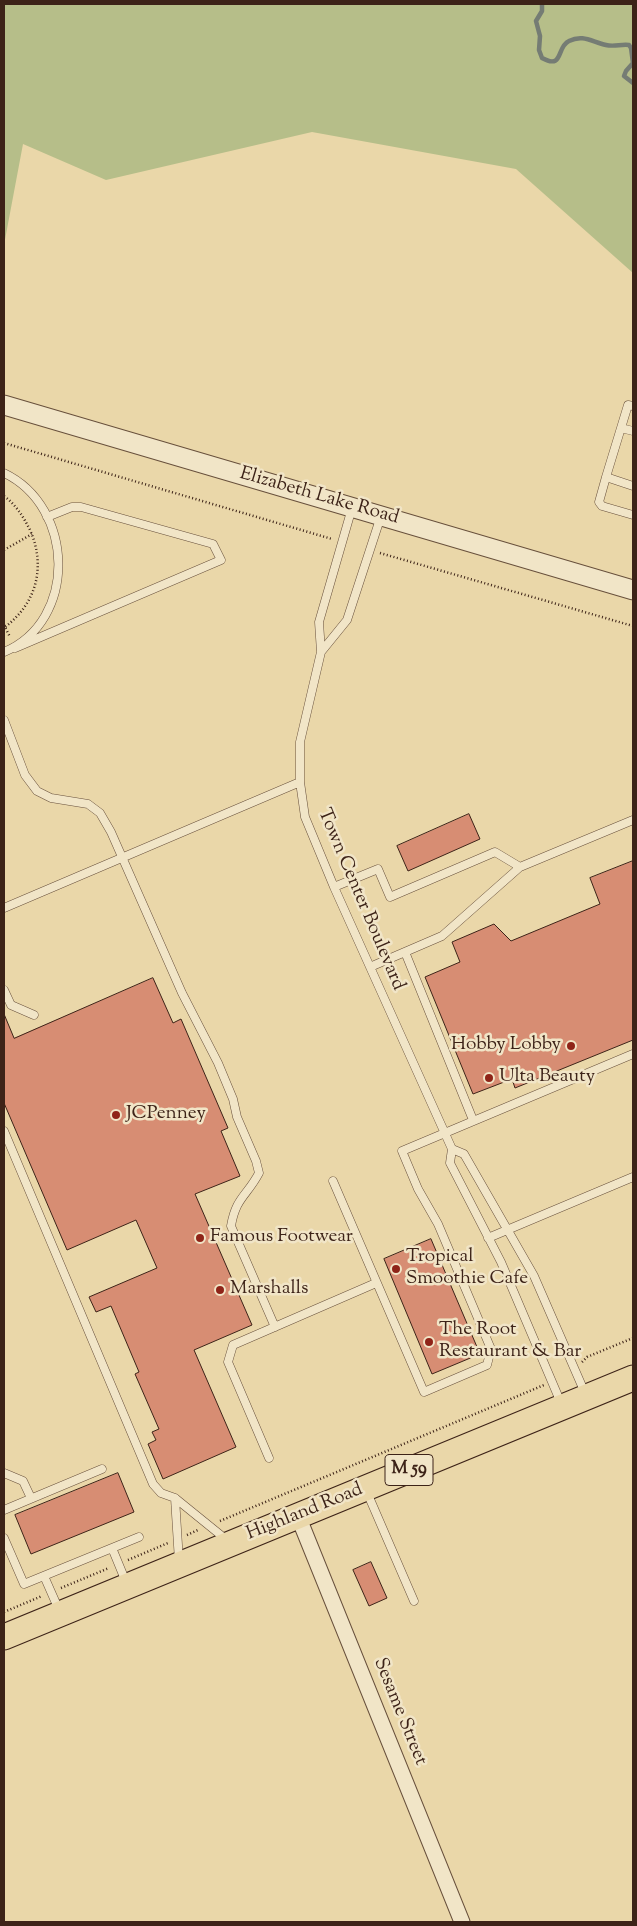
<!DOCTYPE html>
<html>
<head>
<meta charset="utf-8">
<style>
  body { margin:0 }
  #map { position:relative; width:637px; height:1926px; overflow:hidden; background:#ead7a9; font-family:"Sorts Mill Goudy",serif }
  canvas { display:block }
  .frame { position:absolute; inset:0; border:5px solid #3d2318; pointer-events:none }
</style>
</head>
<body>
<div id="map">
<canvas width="637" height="1926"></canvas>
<div class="frame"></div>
</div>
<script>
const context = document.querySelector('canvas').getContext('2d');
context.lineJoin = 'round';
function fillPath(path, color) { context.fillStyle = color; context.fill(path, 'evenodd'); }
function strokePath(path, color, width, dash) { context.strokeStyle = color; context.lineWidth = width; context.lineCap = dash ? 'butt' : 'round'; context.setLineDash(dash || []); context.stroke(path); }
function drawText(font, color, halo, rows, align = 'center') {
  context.font = font + ' "Sorts Mill Goudy",serif'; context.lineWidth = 5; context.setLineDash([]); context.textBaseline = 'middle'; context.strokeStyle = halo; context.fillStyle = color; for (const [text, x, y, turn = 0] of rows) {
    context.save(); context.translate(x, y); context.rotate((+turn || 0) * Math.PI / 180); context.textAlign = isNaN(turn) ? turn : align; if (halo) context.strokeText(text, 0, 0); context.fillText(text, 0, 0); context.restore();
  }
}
fillPath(new Path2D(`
  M 4,4 L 633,4 L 633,273 L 516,169 L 312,132 L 106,180 L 23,144 L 4,245 Z`), '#b6be89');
strokePath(new Path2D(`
  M 542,4 L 542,11 L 536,21 L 540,36 L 539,50 L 542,58 C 564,70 556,47 569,41 C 583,34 592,42 606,45 C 614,47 621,44 629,45 L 631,48 L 633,63
  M 633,63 L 626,71 L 624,76 L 633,83`), '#757c74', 4.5);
const building = new Path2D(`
  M 469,814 L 480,839 L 408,871 L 397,846 Z
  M 633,861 L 633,1040 L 515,1088 L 512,1079 L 473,1094 L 425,977 L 460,962 L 452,942 L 494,924 L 511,941 L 600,904 L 590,878 Z
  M 153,978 L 173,1023 L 181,1019 L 228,1128 L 221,1131 L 240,1176 L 195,1194 L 252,1325 L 194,1350 L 236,1447 L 163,1479 L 148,1444 L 156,1440 L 152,1432 L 159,1429 L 135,1374 L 139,1372 L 111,1306 L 96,1312 L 89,1297 L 157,1268 L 136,1220 L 67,1250 L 4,1103 L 4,1014 L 14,1038 Z
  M 431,1239 L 480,1354 L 432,1374 L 384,1259 Z
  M 118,1473 L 134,1512 L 31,1554 L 15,1515 Z
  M 371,1562 L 387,1598 L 369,1606 L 353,1570 Z`);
fillPath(building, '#d78d73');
strokePath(building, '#3d2318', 1);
const service = new Path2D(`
  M 621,428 L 633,431
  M 4,473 C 75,507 78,621 4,652
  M 606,477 L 628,405 L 633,406
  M 633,486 L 606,477 L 599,502 L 602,506 L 633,515
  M 352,508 L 319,622 L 321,652 L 300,742 L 300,782 L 305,817 L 334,887 L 452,1149 L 450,1163 L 501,1262 L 561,1403
  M 15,648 L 221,560 L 213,544 L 81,507 L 72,507 L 47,517
  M 321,652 L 347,620 L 381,516
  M 4,720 L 25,775 L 37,791 L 51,798 L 88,804 L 100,813 L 111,832 L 182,993 L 218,1063 L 233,1099 L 237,1117 L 256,1161 L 259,1173 C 247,1196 236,1197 231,1226 L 275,1327
  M 334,887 L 378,869 L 390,897 L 495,852 L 520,867
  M 4,908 L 300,782
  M 405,952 L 473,1120
  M 370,967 L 442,936 L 520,867 L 633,820
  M 4,990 L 11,1005 L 34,1015
  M 4,1131 L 153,1484 L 161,1493 L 175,1498 L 228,1541
  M 452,1149 L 464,1154 L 534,1276 L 585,1393
  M 333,1181 L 424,1392 L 487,1365 L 491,1349 L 438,1224 L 418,1189 L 402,1151 L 633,1054
  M 488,1238 L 633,1177
  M 269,1458 L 228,1362 L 233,1345 L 376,1283
  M 4,1473 L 23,1481 L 31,1498
  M 366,1490 L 414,1601
  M 175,1498 L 179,1561
  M 4,1510 L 102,1469
  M 4,1538 L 24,1584 L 139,1537
  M 112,1548 L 126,1582
  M 44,1576 L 59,1610`);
const minor = new Path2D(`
  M 298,1516 L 462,1922`);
const tertiary = new Path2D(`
  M 4,405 L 633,590`);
const trunk = new Path2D(`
  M 4,1637 L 633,1378`);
strokePath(service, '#68503c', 9);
strokePath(minor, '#68503c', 17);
strokePath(tertiary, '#68503c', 21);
strokePath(trunk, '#3d2318', 27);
strokePath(new Path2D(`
  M 4,443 L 332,539
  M 4,496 C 16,505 23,516 30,530 C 46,566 37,603 5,627
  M 4,550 L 32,534
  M 380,553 L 633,626
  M 4,625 L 10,637
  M 582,1362 L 587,1357 L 633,1338
  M 220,1521 L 544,1385
  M 187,1535 L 198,1530
  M 128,1560 L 168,1543
  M 61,1588 L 109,1568
  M 4,1612 L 42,1596`), '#3d2318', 2.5, [1, 2.5]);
strokePath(service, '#f1e5c7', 8);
strokePath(minor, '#f1e5c7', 15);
strokePath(tertiary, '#f1e5c7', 19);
strokePath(trunk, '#ead7a9', 25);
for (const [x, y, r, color] of [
  [571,1046,5,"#8f2418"],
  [489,1078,5,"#8f2418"],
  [116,1115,5,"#8f2418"],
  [200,1238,5,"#8f2418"],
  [396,1269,5,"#8f2418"],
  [220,1290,5,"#8f2418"],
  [429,1342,5,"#8f2418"]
]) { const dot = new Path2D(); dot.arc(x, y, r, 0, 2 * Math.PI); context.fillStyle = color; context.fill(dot); strokePath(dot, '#f1e5c7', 2); }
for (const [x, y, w] of [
  [409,1470,48]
]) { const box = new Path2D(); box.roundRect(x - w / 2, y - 15.5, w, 31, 4); context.fillStyle = '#f1e5c7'; context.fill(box); strokePath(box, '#3d2318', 1); }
drawText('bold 18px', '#3d2318', null, [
  ["M 59",409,1470]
]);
drawText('19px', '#3d2318', '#f1e5c7', [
  ["Elizabeth Lake Road",319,497,16],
  ["Town Center Boulevard",360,900,67],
  ["Highland Road",305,1513,-22],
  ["Sesame Street",399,1712,68]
]);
drawText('19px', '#3d2318', '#f1e5c7', [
  ["Hobby Lobby",561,1046,"right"],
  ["Ulta Beauty",499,1078],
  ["JCPenney",126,1115],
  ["Famous Footwear",210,1238],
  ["Tropical",406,1258],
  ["Smoothie Cafe",406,1280],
  ["Marshalls",230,1290],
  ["The Root",439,1331],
  ["Restaurant & Bar",439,1353]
], 'left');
</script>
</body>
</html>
